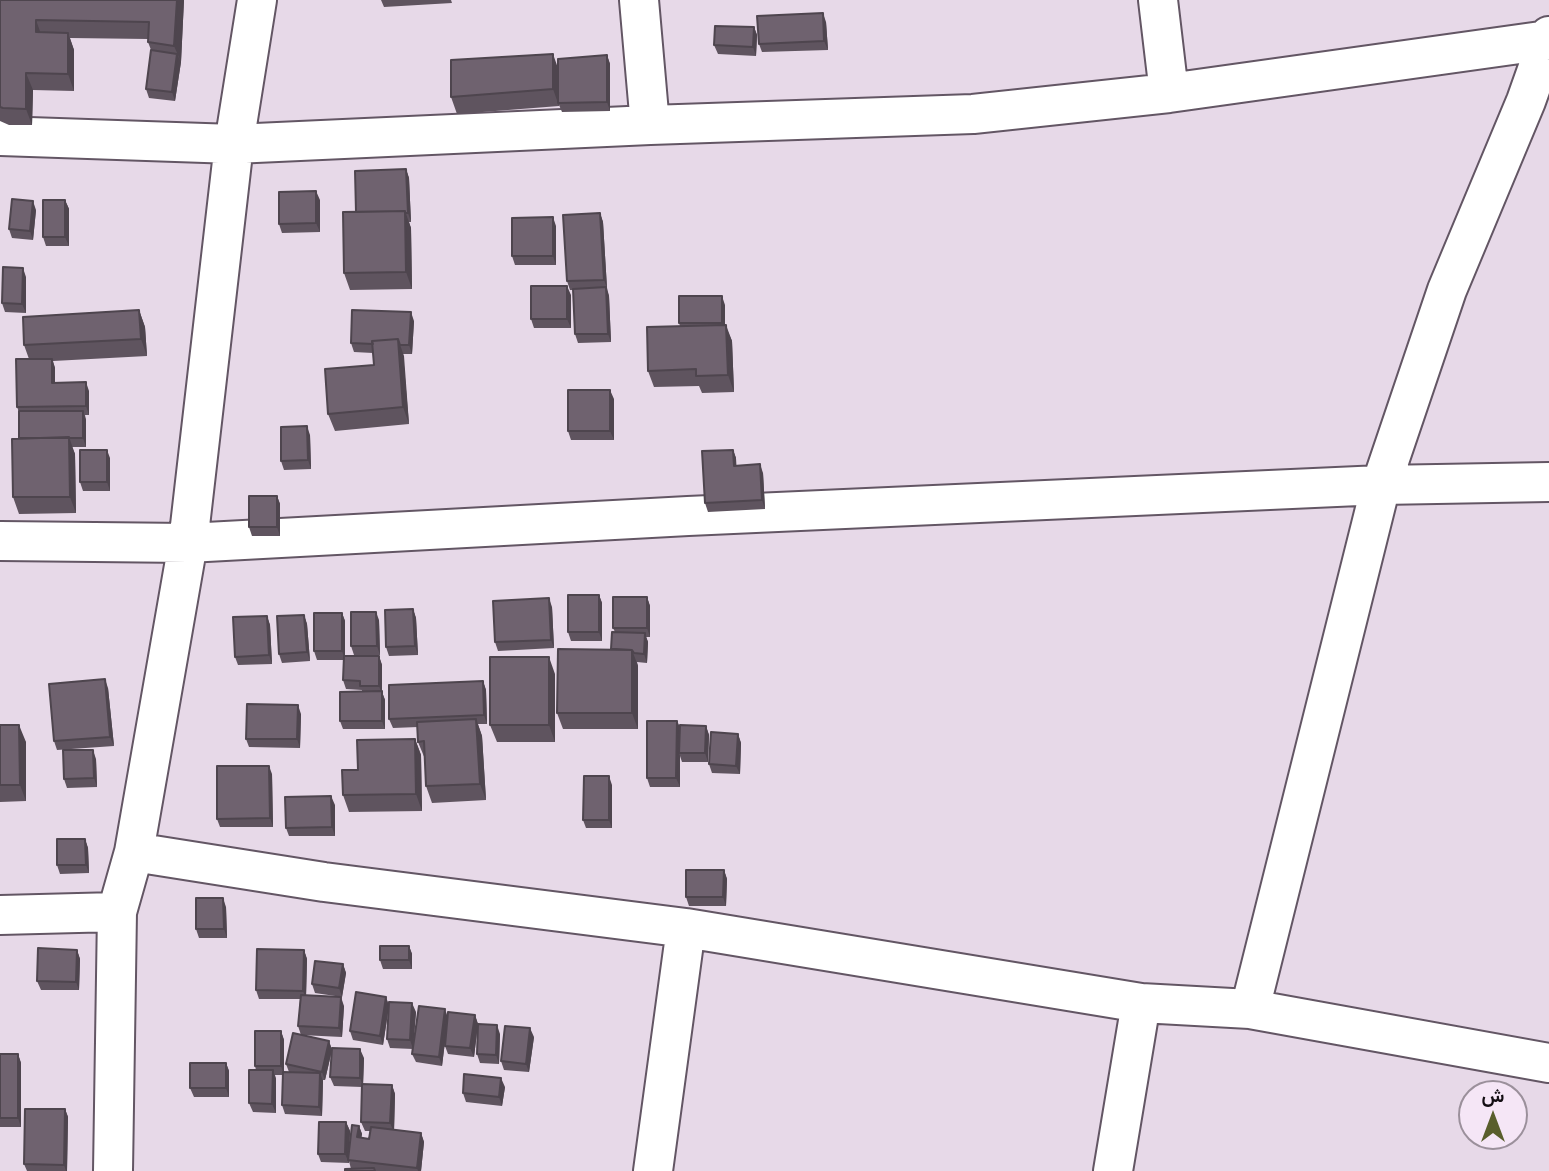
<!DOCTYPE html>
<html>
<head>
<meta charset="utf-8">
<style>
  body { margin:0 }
  #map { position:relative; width:1549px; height:1171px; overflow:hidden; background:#e7d9e8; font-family:"Roboto Condensed",Vazirmatn,sans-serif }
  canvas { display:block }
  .north { position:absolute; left:1458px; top:1080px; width:70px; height:70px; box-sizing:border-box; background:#f5e6f6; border:2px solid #9b909b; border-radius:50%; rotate:0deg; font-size:19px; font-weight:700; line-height:28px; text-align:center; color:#130e13 }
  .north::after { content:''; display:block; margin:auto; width:24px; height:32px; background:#595e2c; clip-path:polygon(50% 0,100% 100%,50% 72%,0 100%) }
</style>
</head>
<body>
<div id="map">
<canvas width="1549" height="1171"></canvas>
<div class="north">ش</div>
</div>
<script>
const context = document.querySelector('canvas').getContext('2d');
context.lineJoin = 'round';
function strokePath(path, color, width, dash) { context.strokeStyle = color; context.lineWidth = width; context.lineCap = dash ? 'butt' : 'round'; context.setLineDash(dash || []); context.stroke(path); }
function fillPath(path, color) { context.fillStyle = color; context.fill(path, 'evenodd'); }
const street = new Path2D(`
  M 639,0 L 650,125
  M 1158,0 L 1169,93
  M 0,136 L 234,144 L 650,125 L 973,114 L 1169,93 L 1548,40
  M 0,541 L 188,543 L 688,516 L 1381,485 L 1549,482
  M 134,852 L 324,882 L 686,928 L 1141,1003 L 1250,1009 L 1549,1063
  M 0,915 L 117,912
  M 1250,1009 L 1381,485 L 1447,290 L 1526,101 L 1549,36
  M 113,1171 L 117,912 L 134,852 L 188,543 L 234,144 L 257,0
  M 653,1171 L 686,928
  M 1113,1171 L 1141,1003`);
strokePath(street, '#635664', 42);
strokePath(street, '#fff', 38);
fillPath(new Path2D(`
  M 0,0 L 184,0 L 181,62 L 175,101 L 149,98 L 146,89 L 151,50 L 148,42 L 148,39 L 70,38 L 74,50 L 74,91 L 33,90 L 32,125 L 9,125 L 0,121 Z
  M 381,0 L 451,0 L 452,3 L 384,7 Z
  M 826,22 L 828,50 L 762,52 L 759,44 Z
  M 754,27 L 757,35 L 756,56 L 718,54 L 714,45 Z
  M 607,55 L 610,64 L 610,111 L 562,112 L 559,105 L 559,106 L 457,114 L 451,97 Z
  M 406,169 L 409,178 L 411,222 L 409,222 L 411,228 L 412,289 L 350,290 L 344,273 L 356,212 Z
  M 65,200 L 69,209 L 69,246 L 46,246 L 43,237 Z
  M 320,200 L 320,232 L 282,233 L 279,224 Z
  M 36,210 L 33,240 L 12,238 L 9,229 Z
  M 600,213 L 603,222 L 607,288 L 609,296 L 611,342 L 578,343 L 575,334 L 573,290 L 570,290 L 567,281 Z
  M 556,226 L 556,265 L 515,265 L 512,256 Z
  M 26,277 L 26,313 L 5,312 L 2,303 Z
  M 571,295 L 571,328 L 534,328 L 531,319 Z
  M 725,305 L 725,325 L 732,341 L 734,392 L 702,393 L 699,386 L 654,387 L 648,371 L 680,326 L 679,323 Z
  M 139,310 L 145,327 L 147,356 L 53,361 L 55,368 L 55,383 L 89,391 L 89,415 L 85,415 L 86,420 L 86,447 L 72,447 L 75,454 L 76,513 L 19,514 L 13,497 L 19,439 L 19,412 L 17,407 L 29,359 L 24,345 Z
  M 414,321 L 412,354 L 403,354 L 409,424 L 335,431 L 328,414 L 374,365 L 373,353 L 354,352 L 351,343 Z
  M 614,399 L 614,440 L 571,440 L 568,431 Z
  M 310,435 L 311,469 L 284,470 L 281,461 Z
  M 733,450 L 736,458 L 736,466 L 763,473 L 765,509 L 708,512 L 705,503 Z
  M 110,458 L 110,491 L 83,491 L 80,482 Z
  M 277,496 L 280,504 L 280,536 L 252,536 L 249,527 Z
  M 599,595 L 602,603 L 602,641 L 571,641 L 568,632 Z
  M 647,597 L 650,606 L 650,637 L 646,637 L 648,642 L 647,663 L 637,662 L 638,666 L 638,729 L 563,729 L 557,713 L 611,649 L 615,632 L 613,628 Z
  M 552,607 L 554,648 L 498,651 L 495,642 Z
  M 413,609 L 416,618 L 418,655 L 389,656 L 386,647 Z
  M 342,613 L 345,621 L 345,656 L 379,656 L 382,665 L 382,692 L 385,700 L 385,729 L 343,729 L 340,721 L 362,691 L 362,690 L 346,689 L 343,680 L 344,660 L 317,660 L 314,651 Z
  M 304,615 L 307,624 L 310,661 L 282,663 L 279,654 Z
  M 267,616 L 270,625 L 272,664 L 238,665 L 235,657 Z
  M 379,620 L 380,655 L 354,655 L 351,646 Z
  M 555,674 L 555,742 L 497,742 L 490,725 Z
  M 483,681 L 486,690 L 487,724 L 478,724 L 482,736 L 486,800 L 432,803 L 426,786 L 425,759 L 418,742 L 418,727 L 393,728 L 389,719 Z
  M 108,688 L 114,746 L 57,750 L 54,741 Z
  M 301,714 L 300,748 L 249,747 L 246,739 Z
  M 0,725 L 26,742 L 26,801 L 0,802 Z
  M 706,726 L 709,735 L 708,762 L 682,762 L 680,756 L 680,787 L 650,787 L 647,778 Z
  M 738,734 L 741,743 L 740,774 L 712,773 L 709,764 Z
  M 415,739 L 421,755 L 422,811 L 349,812 L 343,795 L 358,770 Z
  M 96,759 L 97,787 L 67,788 L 64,779 Z
  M 272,774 L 273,827 L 220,827 L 217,819 Z
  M 612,785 L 612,828 L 586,828 L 583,820 Z
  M 335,805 L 335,836 L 289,836 L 286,828 Z
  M 85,839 L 88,848 L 89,873 L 60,874 L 57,865 Z
  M 724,870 L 727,879 L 726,906 L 689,906 L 686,897 Z
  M 226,907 L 227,938 L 199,938 L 196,929 Z
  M 409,946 L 412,954 L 412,969 L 383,969 L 380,960 Z
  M 77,950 L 80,959 L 79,990 L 41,990 L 37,981 Z
  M 304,950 L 307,959 L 306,995 L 344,1006 L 342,1037 L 301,1035 L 298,1026 L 300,999 L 259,999 L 256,990 Z
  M 343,964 L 346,973 L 342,997 L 315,993 L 312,984 Z
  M 386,997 L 389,1006 L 383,1045 L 353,1040 L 350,1031 Z
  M 416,1012 L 413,1049 L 390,1048 L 387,1039 Z
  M 475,1015 L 478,1024 L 474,1057 L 448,1054 L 445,1046 L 446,1033 L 442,1066 L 416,1062 L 412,1054 L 448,1018 Z
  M 281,1031 L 284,1040 L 284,1072 L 289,1072 L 286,1064 L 329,1041 L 332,1050 L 325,1080 L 323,1080 L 322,1116 L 285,1114 L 282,1105 L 283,1075 L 275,1075 L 276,1079 L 276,1113 L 253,1112 L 249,1103 L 256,1070 L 255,1066 Z
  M 500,1034 L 499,1064 L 480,1063 L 477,1054 Z
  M 534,1037 L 529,1072 L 504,1070 L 501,1061 Z
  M 0,1054 L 18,1054 L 21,1063 L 21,1127 L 0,1127 Z
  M 364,1058 L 363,1084 L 392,1085 L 395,1094 L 394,1130 L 421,1133 L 424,1142 L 421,1171 L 345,1171 L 351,1169 L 349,1161 L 349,1163 L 321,1162 L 318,1154 L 346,1122 L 350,1131 L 349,1153 L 359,1126 L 362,1134 L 361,1138 L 369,1139 L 370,1131 L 365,1131 L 361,1122 L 362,1087 L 334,1086 L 330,1077 Z
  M 226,1063 L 229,1071 L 229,1097 L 194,1097 L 190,1088 Z
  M 505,1087 L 502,1106 L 466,1102 L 463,1093 Z
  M 65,1109 L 68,1117 L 67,1171 L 27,1171 L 24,1164 Z`), '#5f545f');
fillPath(new Path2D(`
  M 177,0 L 184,0 L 181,62 L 174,46 Z
  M 823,13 L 826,22 L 828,50 L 824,41 Z
  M 36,20 L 42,37 L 36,32 Z
  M 754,27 L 757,35 L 756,56 L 753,47 Z
  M 68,33 L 74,50 L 74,91 L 68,74 Z
  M 177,54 L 181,62 L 175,101 L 172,92 Z
  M 553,54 L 559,71 L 559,106 L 553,89 Z
  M 607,55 L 610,64 L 610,111 L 607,102 Z
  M 26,73 L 33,90 L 32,125 L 26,109 Z
  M 406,169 L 409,178 L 411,222 L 408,213 Z
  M 316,191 L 320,200 L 320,232 L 316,223 Z
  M 65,200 L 69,209 L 69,246 L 65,237 Z
  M 33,201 L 36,210 L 33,240 L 30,231 Z
  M 405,211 L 411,228 L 412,289 L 406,272 Z
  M 600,213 L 603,222 L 607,288 L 604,280 Z
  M 553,217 L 556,226 L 556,265 L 553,256 Z
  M 23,268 L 26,277 L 26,313 L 22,304 Z
  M 567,286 L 571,295 L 571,328 L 567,319 Z
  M 606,287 L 609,296 L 611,342 L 608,334 Z
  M 722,296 L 725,305 L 725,332 L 722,323 Z
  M 139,310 L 145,327 L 147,356 L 141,339 Z
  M 411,312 L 414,321 L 412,354 L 409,345 Z
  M 726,325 L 732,341 L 734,392 L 728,375 Z
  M 398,339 L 404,356 L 409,424 L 403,407 Z
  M 52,359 L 55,368 L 55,392 L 52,383 Z
  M 86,382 L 89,391 L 89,415 L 86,406 Z
  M 610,390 L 614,399 L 614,440 L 610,431 Z
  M 83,411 L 86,420 L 86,447 L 83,438 Z
  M 307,426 L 310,435 L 311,469 L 308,460 Z
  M 69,437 L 75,454 L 76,513 L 70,497 Z
  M 107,450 L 110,458 L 110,491 L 107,482 Z
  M 733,450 L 736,458 L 737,475 L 734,466 Z
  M 760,464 L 763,473 L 765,509 L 762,500 Z
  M 277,496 L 280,504 L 280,536 L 277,527 Z
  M 599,595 L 602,603 L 602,641 L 599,632 Z
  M 647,597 L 650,606 L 650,637 L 647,628 Z
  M 549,598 L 552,607 L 554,648 L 551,640 Z
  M 413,609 L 416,618 L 418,655 L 415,646 Z
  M 376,612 L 379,620 L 380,655 L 377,646 Z
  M 342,613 L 345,621 L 345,660 L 342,651 Z
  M 304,615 L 307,624 L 310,661 L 307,652 Z
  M 267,616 L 270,625 L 272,664 L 269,655 Z
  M 645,633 L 648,642 L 647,663 L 644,654 Z
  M 632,650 L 638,666 L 638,729 L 632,713 Z
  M 379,656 L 382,665 L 382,692 L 385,700 L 385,729 L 382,721 L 382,694 L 379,686 Z
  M 549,657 L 555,674 L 555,742 L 549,725 Z
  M 105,679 L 108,688 L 114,746 L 110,737 Z
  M 483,681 L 486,690 L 487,724 L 484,715 Z
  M 298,705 L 301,714 L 300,748 L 297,739 Z
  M 476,719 L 482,736 L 486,800 L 480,784 Z
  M 677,721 L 681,729 L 679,753 L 680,756 L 680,787 L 676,778 Z
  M 19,725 L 26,742 L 26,801 L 20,785 Z
  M 706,726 L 709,735 L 708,762 L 705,753 Z
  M 738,734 L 741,743 L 740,774 L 736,766 Z
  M 415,739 L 421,755 L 422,811 L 416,794 Z
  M 93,750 L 96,759 L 97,787 L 94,778 Z
  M 269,766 L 272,774 L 273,827 L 270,818 Z
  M 609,776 L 612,785 L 612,828 L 609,820 Z
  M 331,796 L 335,805 L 335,836 L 332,827 Z
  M 85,839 L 88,848 L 89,873 L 86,865 Z
  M 724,870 L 727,879 L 726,906 L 723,897 Z
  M 223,898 L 226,907 L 227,938 L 224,929 Z
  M 409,946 L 412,954 L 412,969 L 409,960 Z
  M 77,950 L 80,959 L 79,990 L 76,982 Z
  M 304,950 L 307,959 L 306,999 L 303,991 Z
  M 343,964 L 346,973 L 342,997 L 339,988 Z
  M 341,997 L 344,1006 L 342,1037 L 339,1028 Z
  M 386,997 L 389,1006 L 383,1045 L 380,1036 Z
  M 412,1003 L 416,1012 L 413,1049 L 410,1040 Z
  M 445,1009 L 448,1018 L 442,1066 L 439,1057 Z
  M 475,1015 L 478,1024 L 474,1057 L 470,1048 Z
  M 497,1025 L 500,1034 L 499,1064 L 496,1055 Z
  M 530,1028 L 534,1037 L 529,1072 L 526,1064 Z
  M 281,1031 L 284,1040 L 284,1075 L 281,1066 Z
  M 329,1041 L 332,1050 L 325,1080 L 322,1072 Z
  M 360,1049 L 364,1058 L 363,1087 L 360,1078 Z
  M 18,1054 L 21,1063 L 21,1127 L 18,1118 Z
  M 226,1063 L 229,1071 L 229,1097 L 226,1088 Z
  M 273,1070 L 276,1079 L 276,1113 L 272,1104 Z
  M 320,1073 L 323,1081 L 322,1116 L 319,1107 Z
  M 501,1078 L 505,1087 L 502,1106 L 499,1097 Z
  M 392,1085 L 395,1094 L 394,1132 L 390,1123 Z
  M 65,1109 L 68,1117 L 67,1171 L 66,1171 L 64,1165 Z
  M 346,1122 L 350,1131 L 349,1163 L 345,1154 Z
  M 359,1126 L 362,1134 L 360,1146 L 357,1137 Z
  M 421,1133 L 424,1142 L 421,1171 L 418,1171 L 417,1168 Z`), '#4e454e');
const building = new Path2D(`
  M 0,0 L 177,0 L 174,46 L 148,42 L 149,22 L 36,20 L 36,32 L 68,33 L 68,74 L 26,73 L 26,109 L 3,108 L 0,107 Z
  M 823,13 L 824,41 L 759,44 L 757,16 Z
  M 715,26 L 754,27 L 753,47 L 714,45 Z
  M 151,50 L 177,54 L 172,92 L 146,89 Z
  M 553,54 L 553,89 L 451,97 L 451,60 Z
  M 607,55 L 607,102 L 558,103 L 558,59 Z
  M 406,169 L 408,213 L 405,213 L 405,211 L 356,212 L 355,171 Z
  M 316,191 L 316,223 L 279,224 L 279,192 Z
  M 12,199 L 33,201 L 30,231 L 9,229 Z
  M 43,200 L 65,200 L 65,237 L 43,237 Z
  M 405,211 L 406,272 L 344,273 L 343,212 Z
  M 600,213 L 604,280 L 567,281 L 563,215 Z
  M 553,217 L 553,256 L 512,256 L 512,218 Z
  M 3,267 L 23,268 L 22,304 L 2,303 Z
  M 531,286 L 567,286 L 567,319 L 531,319 Z
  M 606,287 L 608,334 L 575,334 L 573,289 Z
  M 679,296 L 722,296 L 722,323 L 679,323 Z
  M 139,310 L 141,339 L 24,345 L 23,317 Z
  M 352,310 L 411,312 L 409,345 L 400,345 L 398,339 L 372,341 L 373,344 L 351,343 Z
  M 726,325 L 728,375 L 696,376 L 696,369 L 648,371 L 647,327 Z
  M 398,339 L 403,407 L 328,414 L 325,369 L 374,365 L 372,341 Z
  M 16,359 L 52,359 L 52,383 L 86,382 L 86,406 L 17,407 Z
  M 568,390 L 610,390 L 610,431 L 568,431 Z
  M 19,411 L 83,411 L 83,438 L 19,438 Z
  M 307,426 L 308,460 L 281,461 L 281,427 Z
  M 69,437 L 70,497 L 13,497 L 12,439 Z
  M 80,450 L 107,450 L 107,482 L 80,482 Z
  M 733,450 L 734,466 L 760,464 L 762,500 L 705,503 L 702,451 Z
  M 249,496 L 277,496 L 277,527 L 249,527 Z
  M 568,595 L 599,595 L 599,632 L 568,632 Z
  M 613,597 L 647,597 L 647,628 L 613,628 Z
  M 549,598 L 551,640 L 495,642 L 493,601 Z
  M 413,609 L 415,646 L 386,647 L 385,610 Z
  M 351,612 L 376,612 L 377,646 L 351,646 Z
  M 314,613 L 342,613 L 342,651 L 314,651 Z
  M 304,615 L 307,652 L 279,654 L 277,616 Z
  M 267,616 L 269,655 L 235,657 L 233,617 Z
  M 612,632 L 645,633 L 644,654 L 634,653 L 632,650 L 611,649 Z
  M 558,649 L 632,650 L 632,713 L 557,713 Z
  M 344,656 L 379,656 L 379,686 L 360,686 L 360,681 L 343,680 Z
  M 490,657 L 549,657 L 549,725 L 490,725 Z
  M 105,679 L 110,737 L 54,741 L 49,684 Z
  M 483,681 L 484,715 L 389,719 L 389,685 Z
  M 382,691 L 382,721 L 340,721 L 340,692 Z
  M 247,704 L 298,705 L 297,739 L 246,739 Z
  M 476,719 L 480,784 L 426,786 L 424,741 L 418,742 L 417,722 Z
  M 647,721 L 677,721 L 676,778 L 647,778 Z
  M 0,725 L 19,725 L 20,785 L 0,785 Z
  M 680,725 L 706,726 L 705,753 L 679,753 Z
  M 711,732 L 738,734 L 736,766 L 709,764 Z
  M 415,739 L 416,794 L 343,795 L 342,770 L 358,770 L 357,740 Z
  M 63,750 L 93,750 L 94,778 L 64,779 Z
  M 217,766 L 269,766 L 270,818 L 217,819 Z
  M 584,776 L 609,776 L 609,820 L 583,820 Z
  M 331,796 L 332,827 L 286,828 L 285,797 Z
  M 57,839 L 85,839 L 86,865 L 57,865 Z
  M 686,870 L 724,870 L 723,897 L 686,897 Z
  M 196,898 L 223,898 L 224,929 L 196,929 Z
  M 380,946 L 409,946 L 409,960 L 380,960 Z
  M 38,948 L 77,950 L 76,982 L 37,981 Z
  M 257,949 L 304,950 L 303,991 L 256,990 Z
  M 315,961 L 343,964 L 339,988 L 312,984 Z
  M 356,992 L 386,997 L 380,1036 L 350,1031 Z
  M 301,995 L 341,997 L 339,1028 L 298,1026 Z
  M 389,1002 L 412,1003 L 410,1040 L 387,1039 Z
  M 419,1006 L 445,1009 L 439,1057 L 412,1054 Z
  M 448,1012 L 475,1015 L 470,1048 L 445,1046 Z
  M 478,1024 L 497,1025 L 496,1055 L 477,1054 Z
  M 505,1026 L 530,1028 L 526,1064 L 501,1061 Z
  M 255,1031 L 281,1031 L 281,1066 L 255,1066 Z
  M 293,1033 L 329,1041 L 322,1072 L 286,1064 Z
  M 332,1048 L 360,1049 L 360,1078 L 330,1077 Z
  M 0,1054 L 18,1054 L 18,1118 L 0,1118 Z
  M 190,1063 L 226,1063 L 226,1088 L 190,1088 Z
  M 249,1070 L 273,1070 L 272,1104 L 249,1103 Z
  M 283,1072 L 320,1073 L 319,1107 L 282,1105 Z
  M 464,1074 L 501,1078 L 499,1097 L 463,1093 Z
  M 362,1084 L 392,1085 L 390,1123 L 361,1122 Z
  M 25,1109 L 65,1109 L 64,1165 L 24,1164 Z
  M 319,1122 L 346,1122 L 345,1154 L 318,1154 Z
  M 352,1125 L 359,1126 L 357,1137 L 369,1139 L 371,1127 L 421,1133 L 417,1168 L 348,1160 Z
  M 374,1168 L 375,1171 L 345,1171 L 345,1169 Z`);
fillPath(building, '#6f626f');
strokePath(building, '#4e454e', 2);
</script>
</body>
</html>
